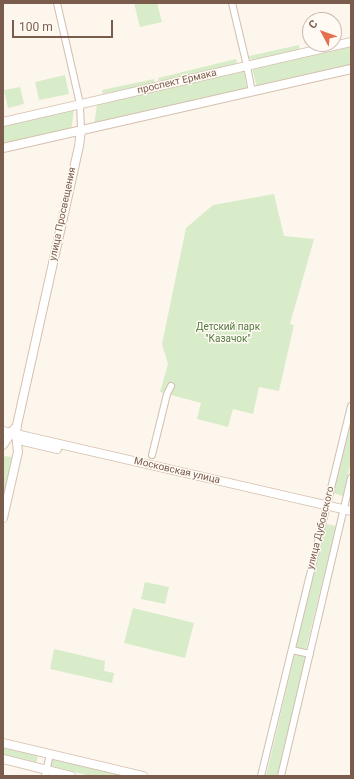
<!DOCTYPE html>
<html>
<head>
<meta charset="utf-8">
<style>
  body { margin:0 }
  #map { position:relative; width:354px; height:779px; overflow:hidden; background:#fdf6ec; font-family:Roboto,sans-serif }
  canvas { display:block }
  .frame { position:absolute; inset:0; border:4px solid #7a5c4d; pointer-events:none }
  .north { position:absolute; left:302px; top:12px; width:40px; height:40px; box-sizing:border-box; background:#fffaf3; border:1px solid #cabbb1; border-radius:50%; rotate:311deg; font-size:11px; font-weight:700; line-height:16px; text-align:center; color:#7a5c4d }
  .north::after { content:''; display:block; margin:auto; width:14px; height:18px; background:#e76f51; clip-path:polygon(50% 0,100% 100%,50% 72%,0 100%) }
  .scale { position:absolute; left:12px; top:20px; width:101px; height:18px; box-sizing:border-box; border:2px solid #7a5c4d; border-top:0; padding-left:5px; font-size:12px; line-height:14px; white-space:nowrap; color:#7a5c4d; -webkit-text-stroke:3px #fffaf3; paint-order:stroke }
</style>
</head>
<body>
<div id="map">
<canvas width="354" height="779"></canvas>
<div class="frame"></div>
<div class="north">С</div>
<div class="scale">100 m</div>
</div>
<script>
const context = document.querySelector('canvas').getContext('2d');
context.lineJoin = 'round';
function fillPath(path, color) { context.fillStyle = color; context.fill(path, 'evenodd'); }
function strokePath(path, color, width, dash) { context.strokeStyle = color; context.lineWidth = width; context.lineCap = dash ? 'butt' : 'round'; context.setLineDash(dash || []); context.stroke(path); }
function drawText(font, color, halo, rows, align = 'center') {
  context.font = font + ' Roboto,sans-serif'; context.lineWidth = 3; context.setLineDash([]); context.textBaseline = 'middle'; context.strokeStyle = halo; context.fillStyle = color; for (const [text, x, y, turn = 0] of rows) {
    context.save(); context.translate(x, y); context.rotate((+turn || 0) * Math.PI / 180); context.textAlign = isNaN(turn) ? turn : align; if (halo) context.strokeText(text, 0, 0); context.fillText(text, 0, 0); context.restore();
  }
}
fillPath(new Path2D(`
  M 134,3 L 157,3 L 162,22 L 140,27 Z
  M 299,45 L 300,51 L 253,60 L 250,59 L 249,56 Z
  M 351,46 L 351,67 L 257,88 L 252,68 Z
  M 236,59 L 237,62 L 236,64 L 159,82 L 158,78 Z
  M 244,71 L 247,90 L 94,125 L 97,105 Z
  M 65,75 L 69,94 L 39,100 L 35,82 Z
  M 154,79 L 155,83 L 103,94 L 102,90 Z
  M 20,87 L 24,104 L 8,108 L 4,90 Z
  M 74,110 L 71,131 L 3,146 L 3,126 Z
  M 274,194 L 284,236 L 314,239 L 290,324 L 294,325 L 279,391 L 259,387 L 253,414 L 233,409 L 228,427 L 197,419 L 201,403 L 160,392 L 168,364 L 162,344 L 186,228 L 213,205 Z
  M 351,420 L 351,461 L 343,496 L 333,493 Z
  M 3,456 L 12,457 L 3,501 Z
  M 326,524 L 336,526 L 306,649 L 296,647 Z
  M 145,582 L 169,587 L 165,604 L 141,599 Z
  M 133,608 L 194,623 L 185,658 L 124,643 Z
  M 54,649 L 105,661 L 104,671 L 114,673 L 112,683 L 50,669 Z
  M 295,653 L 306,655 L 277,776 L 266,776 Z
  M 3,746 L 38,755 L 36,764 L 3,756 Z
  M 52,759 L 123,776 L 90,776 L 50,766 Z`), '#d8ecc9');
const street = new Path2D(`
  M 57,3 L 80,104 L 81,130
  M 232,3 L 247,66 L 252,92
  M 152,455 L 167,394 L 171,386
  M 292,650 L 310,654
  M 45,776 L 50,754
  M 261,776 L 351,406
  M 281,776 L 351,478`);
const secondary = new Path2D(`
  M 3,122 L 351,42
  M 3,148 L 351,69
  M 3,431 L 351,511
  M 23,441 L 57,449
  M 3,445 L 14,429
  M 3,518 L 18,452 L 16,434 L 17,425 L 79,146 L 81,130
  M 3,743 L 143,776
  M 3,759 L 71,776`);
strokePath(street, '#d1beb0', 8);
strokePath(secondary, '#d6c0b0', 10);
strokePath(street, '#fff', 6);
strokePath(secondary, '#fff', 8);
drawText('10px', '#7a5c4d', '#fffaf3', [
  ["проспект Ермака",177,82,-13],
  ["улица Просвещения",63,214,-78],
  ["Московская улица",177,471,13],
  ["улица Дубовского",321,528,-76]
]);
drawText('10px', '#537a41', '#fffaf3', [
  ["Детский парк",228,327],
  ["\"Казачок\"",228,339]
]);
</script>
</body>
</html>
